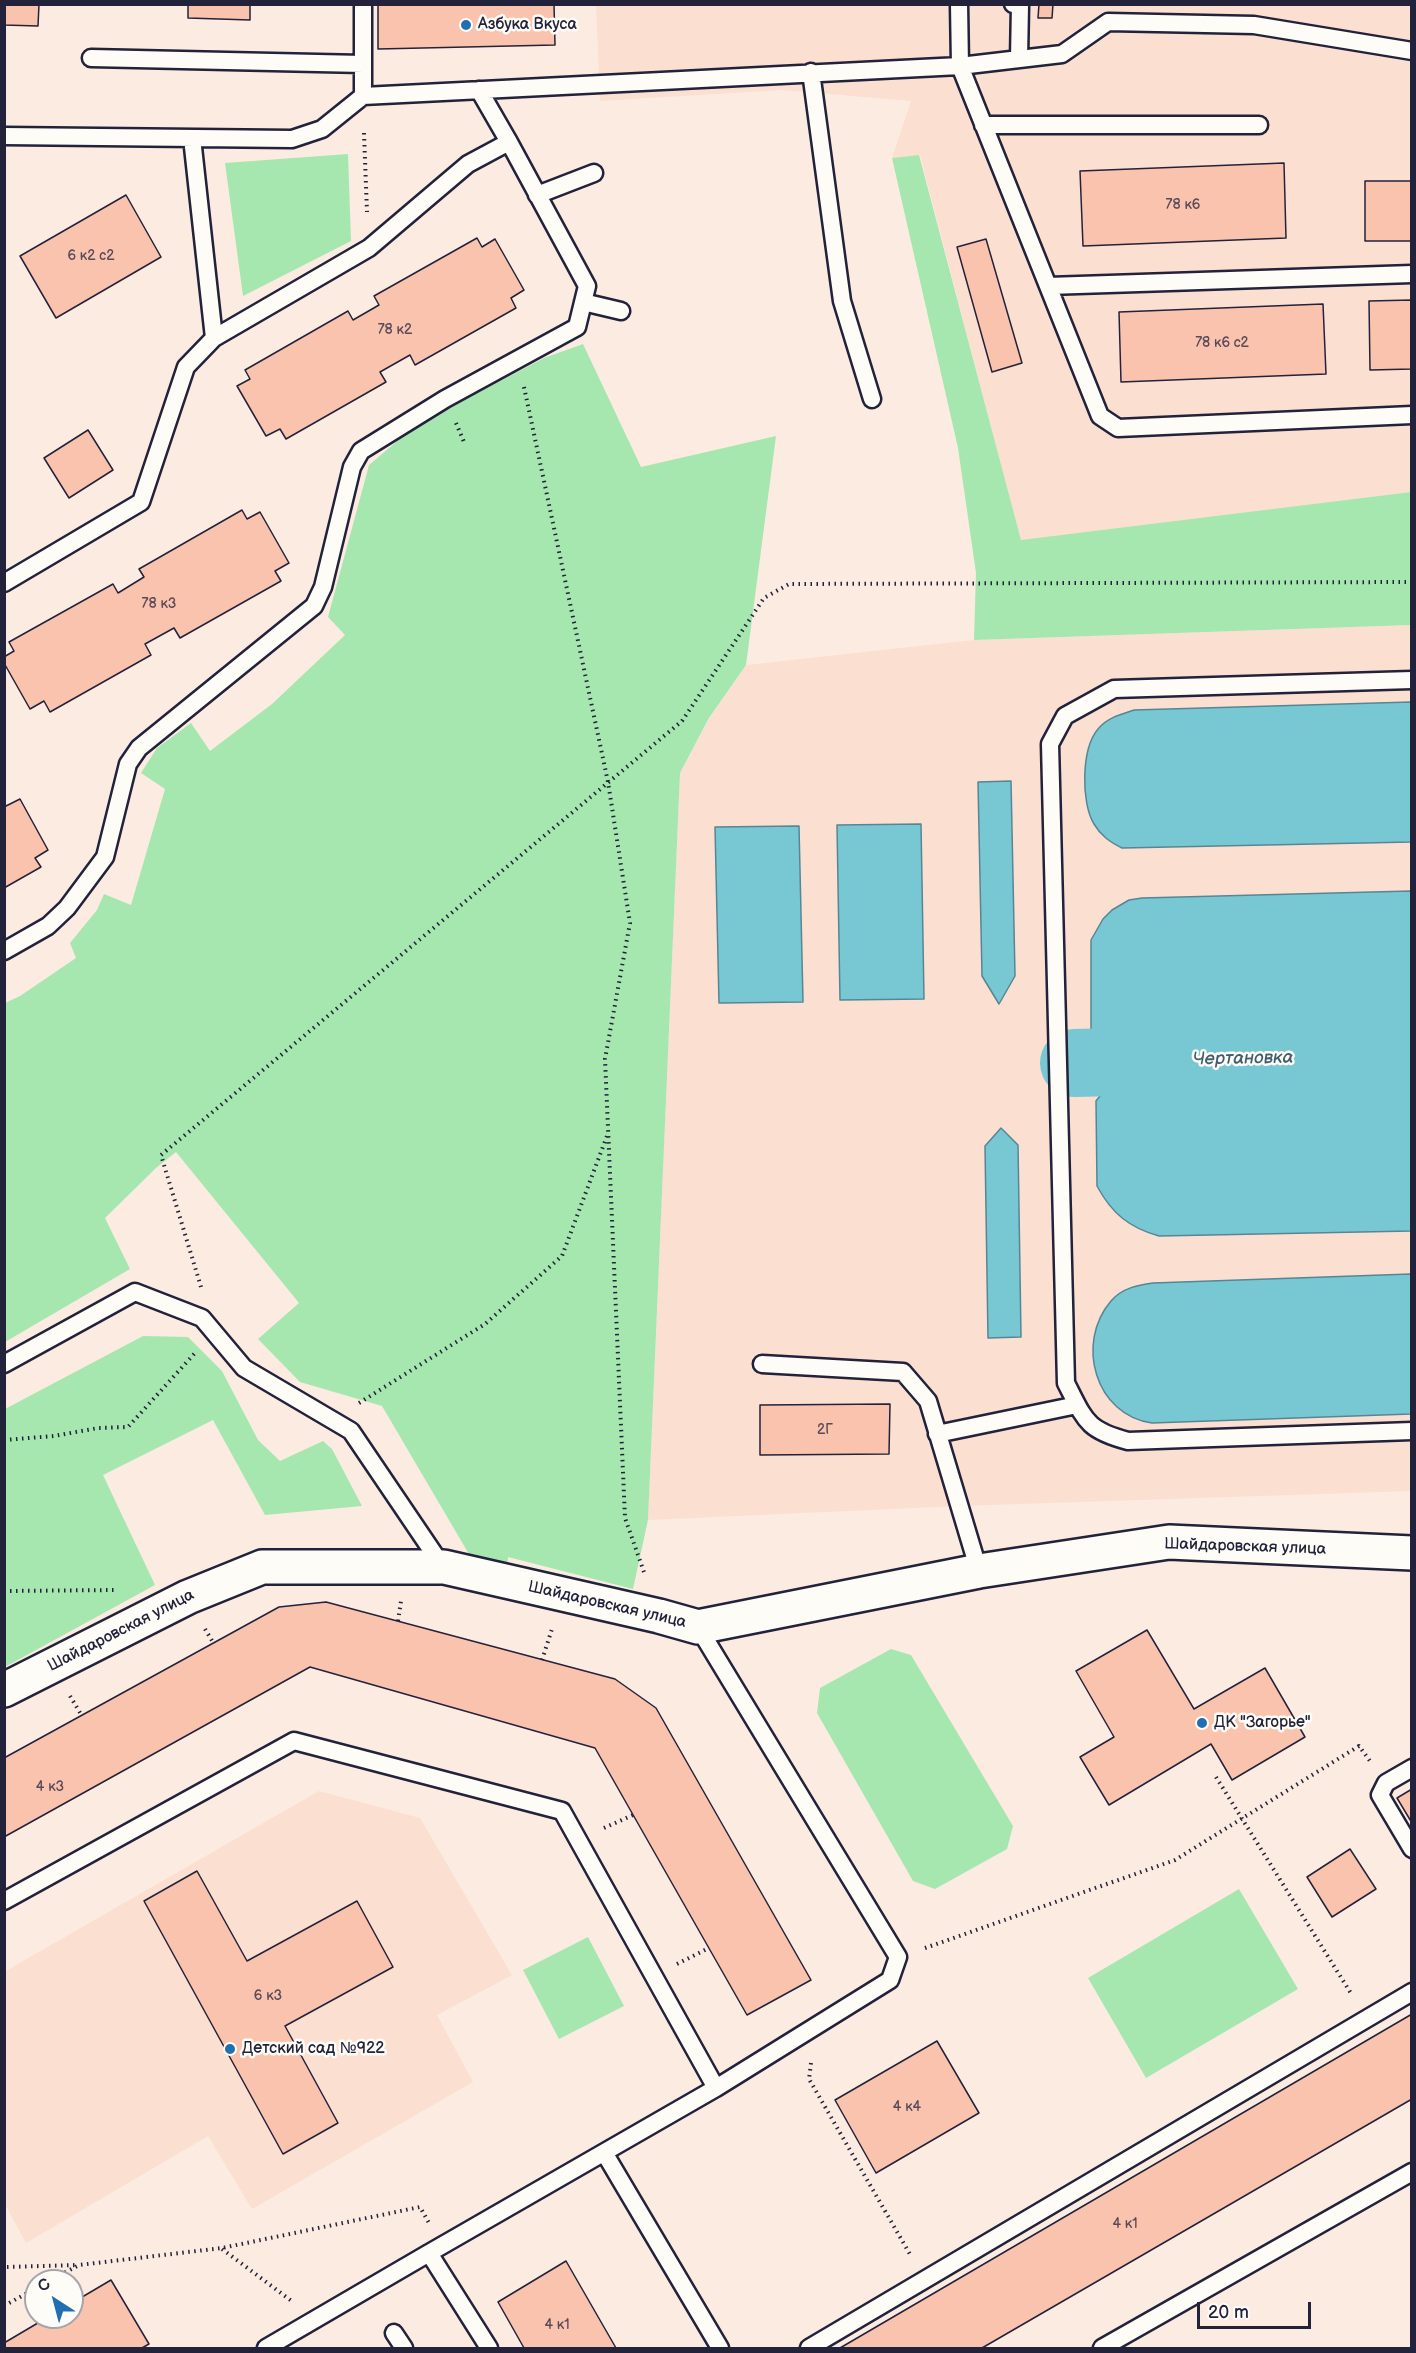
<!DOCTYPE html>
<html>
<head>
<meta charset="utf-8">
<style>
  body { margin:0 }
  #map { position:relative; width:1416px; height:2353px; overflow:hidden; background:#fcebe1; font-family:"Balsamiq Sans",sans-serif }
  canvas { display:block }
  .frame { position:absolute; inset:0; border:6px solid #22223b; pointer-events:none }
  .north { position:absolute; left:24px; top:2269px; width:60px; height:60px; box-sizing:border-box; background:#fdfcf7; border:2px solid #a5a5ac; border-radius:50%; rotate:324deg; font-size:16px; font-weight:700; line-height:24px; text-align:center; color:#22223b }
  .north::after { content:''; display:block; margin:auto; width:21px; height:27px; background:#1f6fb2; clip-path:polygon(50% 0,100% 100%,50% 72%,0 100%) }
  .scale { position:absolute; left:1197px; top:2302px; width:114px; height:27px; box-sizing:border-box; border:3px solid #22223b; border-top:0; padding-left:8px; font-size:18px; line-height:21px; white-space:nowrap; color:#22223b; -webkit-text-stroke:4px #fdfcf7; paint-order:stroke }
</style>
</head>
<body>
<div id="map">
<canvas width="1416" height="2353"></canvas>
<div class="frame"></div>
<div class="north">С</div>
<div class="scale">20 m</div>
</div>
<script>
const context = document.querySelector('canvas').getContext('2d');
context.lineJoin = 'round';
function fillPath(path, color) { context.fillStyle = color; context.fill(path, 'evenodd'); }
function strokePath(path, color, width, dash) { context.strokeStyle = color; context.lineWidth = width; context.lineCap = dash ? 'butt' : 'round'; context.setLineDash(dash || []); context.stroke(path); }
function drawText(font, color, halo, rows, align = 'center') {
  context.font = font + ' "Balsamiq Sans",sans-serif'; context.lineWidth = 5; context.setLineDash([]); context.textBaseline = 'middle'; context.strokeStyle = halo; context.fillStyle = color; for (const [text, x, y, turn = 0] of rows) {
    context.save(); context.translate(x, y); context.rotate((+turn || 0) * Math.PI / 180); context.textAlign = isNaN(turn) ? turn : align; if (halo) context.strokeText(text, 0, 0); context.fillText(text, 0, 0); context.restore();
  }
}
fillPath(new Path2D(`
  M 596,5 L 1411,5 L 1411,492 L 1021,541 L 920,155 L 892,158 L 911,101 L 783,90 L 600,101 Z
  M 1411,625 L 1411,1491 L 959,1506 L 648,1520 L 680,773 L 709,719 L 746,665 L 974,640 Z
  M 319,1791 L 420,1818 L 512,1975 L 437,2015 L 473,2082 L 252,2209 L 208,2136 L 26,2243 L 5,2204 L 4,1972 Z`), '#fbdfd1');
fillPath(new Path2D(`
  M 348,154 L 351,241 L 243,296 L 225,163 Z
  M 919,155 L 1021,540 L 1411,492 L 1411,625 L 974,640 L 976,573 L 958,448 L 892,158 Z
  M 583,344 L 641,467 L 776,436 L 746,665 L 709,718 L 680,773 L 648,1520 L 633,1589 L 508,1557 L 507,1570 L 483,1578 L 382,1406 L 300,1382 L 258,1339 L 299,1303 L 176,1152 L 156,1168 L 105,1218 L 130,1269 L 5,1342 L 5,1003 L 20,996 L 76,958 L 70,943 L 97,910 L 104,894 L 131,905 L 165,789 L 141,773 L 157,748 L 191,723 L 210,751 L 272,704 L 345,635 L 328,617 L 369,465 L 402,437 L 449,408 L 544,358 Z
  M 143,1336 L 188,1337 L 222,1371 L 258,1440 L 280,1461 L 323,1441 L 332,1449 L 362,1506 L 265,1515 L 213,1420 L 103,1475 L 155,1585 L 5,1667 L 5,1409 Z
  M 891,1649 L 911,1655 L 1013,1826 L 1007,1849 L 935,1889 L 913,1881 L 817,1713 L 820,1688 Z
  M 1239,1889 L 1298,1989 L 1146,2078 L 1088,1978 Z
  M 588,1937 L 624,2006 L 559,2039 L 523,1970 Z`), '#a6e7b0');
const water = new Path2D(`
  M 1411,702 L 1411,842 L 1122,848 C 1110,842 1101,836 1094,824 C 1081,803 1081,749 1098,729 C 1107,718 1121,714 1134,710 Z
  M 1011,781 L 1015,976 L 999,1004 L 982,976 L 978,782 Z
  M 921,824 L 924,999 L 840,1000 L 837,825 Z
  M 799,826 L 803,1002 L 719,1003 L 715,827 Z
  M 1411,891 L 1411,1029 L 1102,1035 L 1095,1035 L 1091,1030 L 1091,940 L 1103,919 L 1112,910 L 1129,900 L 1142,898 Z
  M 1411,1085 L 1411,1231 L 1159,1236 C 1130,1228 1112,1214 1097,1186 L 1096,1101 L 1103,1092 Z
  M 1001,1128 L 1018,1145 L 1021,1337 L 988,1338 L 985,1146 Z
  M 1411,1274 L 1411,1414 L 1152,1423 C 1095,1415 1075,1343 1111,1301 C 1122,1288 1138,1285 1153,1283 Z`);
fillPath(water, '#78c8d3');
strokePath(water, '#568696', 1.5);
strokePath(new Path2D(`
  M 1074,1063 L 1412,1055`), '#78c8d3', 68);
const building = new Path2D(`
  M 4,4 L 39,4 L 38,26 L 4,25 Z
  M 188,4 L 250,4 L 250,20 L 188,18 Z
  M 378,4 L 554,4 L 555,45 L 378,49 Z
  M 1039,4 L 1053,4 L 1052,18 L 1038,18 Z
  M 1284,163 L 1286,238 L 1083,246 L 1080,171 Z
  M 1365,181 L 1412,181 L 1412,241 L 1365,241 Z
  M 126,195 L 161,257 L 56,318 L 20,256 Z
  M 477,238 L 482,247 L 495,239 L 524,290 L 511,298 L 516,308 L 415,365 L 410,355 L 380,372 L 386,382 L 286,439 L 280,429 L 266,436 L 237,386 L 250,379 L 245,370 L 348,311 L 353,320 L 379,305 L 374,296 Z
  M 986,239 L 1022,363 L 992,372 L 957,247 Z
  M 1412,300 L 1412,369 L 1370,370 L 1369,301 Z
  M 1323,304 L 1326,374 L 1121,382 L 1119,312 Z
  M 88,430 L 113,470 L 69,498 L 44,458 Z
  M 242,510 L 247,519 L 260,512 L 289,563 L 275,571 L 281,581 L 180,638 L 174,628 L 145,644 L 151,655 L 50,712 L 44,701 L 30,709 L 4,663 L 4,657 L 14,651 L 9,642 L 113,584 L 118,593 L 144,577 L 139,569 Z
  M 20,799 L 48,850 L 35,858 L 41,867 L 4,888 L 4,803 L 6,806 Z
  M 890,1404 L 889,1454 L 760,1455 L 760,1405 Z
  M 326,1602 L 615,1679 L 656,1708 L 811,1980 L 747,2015 L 595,1748 L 310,1667 L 4,1837 L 4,1758 L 279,1607 Z
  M 1147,1630 L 1194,1709 L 1265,1668 L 1305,1737 L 1232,1780 L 1211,1744 L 1109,1805 L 1080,1757 L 1114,1737 L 1076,1671 Z
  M 1412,1789 L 1412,1823 L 1397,1798 Z
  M 1350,1849 L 1376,1889 L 1332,1917 L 1307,1877 Z
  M 197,1871 L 247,1961 L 357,1901 L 393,1967 L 285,2026 L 338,2123 L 283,2154 L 144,1901 Z
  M 1412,2014 L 1412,2099 L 982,2348 L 840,2348 Z
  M 937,2041 L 979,2113 L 876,2173 L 835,2100 Z
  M 566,2261 L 616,2348 L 524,2348 L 498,2302 Z
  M 111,2280 L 149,2344 L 142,2348 L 4,2348 L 4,2343 L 48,2317 L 72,2317 L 72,2303 Z`);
fillPath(building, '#fac3ad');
strokePath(building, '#22223b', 1.5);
const lane = new Path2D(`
  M 959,4 L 960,66 L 1100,416 L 1118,428 L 1412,415
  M 1013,4 L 1020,5 L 1019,59
  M 91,58 L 363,64
  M 811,72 L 842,301 L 872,399
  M 479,90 L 509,142
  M 363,96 L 363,4
  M 983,125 L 1259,125
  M 4,136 L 292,139 L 322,129 L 363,96 L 960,66 L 1062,54 L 1108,22 L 1254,25 L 1412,51
  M 192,138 L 214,338
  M 537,195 L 594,173
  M 1048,286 L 1412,274
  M 583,302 L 621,311
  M 4,583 L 141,502 L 186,367 L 214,338 L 369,248 L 468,164 L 509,142 L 587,286 L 577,327 L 445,399 L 361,451 L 352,467 L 323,587 L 314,606 L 139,748 L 128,764 L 105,857 L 67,908 L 48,926 L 4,951
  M 1412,680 L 1114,689 L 1065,716 L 1050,744 L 1066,1383 C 1085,1420 1086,1430 1128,1441 L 1412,1431
  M 4,1364 L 135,1292 L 202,1318 L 244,1368 L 351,1431 L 443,1567
  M 762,1364 L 903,1372 L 928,1401 L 979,1571
  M 937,1434 L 1077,1405
  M 1412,1768 L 1386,1783 L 1380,1795 L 1412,1849
  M 4,1901 L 294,1741 L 562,1811 L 716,2088
  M 605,2154 L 720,2348
  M 394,2333 L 404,2348
  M 266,2348 L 429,2253
  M 489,2348 L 429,2253 L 716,2088 L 890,1980 L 898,1957 L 698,1627
  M 809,2348 L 1412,1992
  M 1102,2348 L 1412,2172`);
const street = new Path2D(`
  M 4,1690 L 188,1597 L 262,1567 L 444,1567 L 659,1616 L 698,1627 L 979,1571 L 1169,1542 L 1412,1553`);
strokePath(lane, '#22223b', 21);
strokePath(street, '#22223b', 38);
strokePath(new Path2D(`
  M 364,133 L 367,212
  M 524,387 L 608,782 L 630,923 L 605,1059 L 625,1518 L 645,1575
  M 456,423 L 464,442
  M 201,1287 L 161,1155 L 682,721 L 764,598 L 789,584 L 1412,582
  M 359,1403 L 485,1324 L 562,1256 L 607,1136
  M 4,1440 L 54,1436 L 98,1428 L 128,1427 L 195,1353
  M 4,1591 L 118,1590
  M 398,1621 L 401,1601
  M 205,1629 L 214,1644
  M 542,1660 L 552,1629
  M 70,1696 L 82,1716
  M 1216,1777 L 1352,1995
  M 604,1828 L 633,1815
  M 925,1948 L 1175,1860 L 1359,1746 L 1370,1761
  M 677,1964 L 709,1948
  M 811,2063 L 809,2079 L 911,2256
  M 222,2249 L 293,2302
  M 7,2267 L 78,2265
  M 49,2281 L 79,2265 L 222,2248 L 420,2207 L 429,2223
  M 4,2306 L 36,2288`), '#22223b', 4, [1.5, 4.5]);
strokePath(lane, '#fdfcf7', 16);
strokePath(street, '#fdfcf7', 33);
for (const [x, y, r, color] of [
  [466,25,6,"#1f6fb2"],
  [1202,1723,6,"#1f6fb2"],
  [230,2049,6,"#1f6fb2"]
]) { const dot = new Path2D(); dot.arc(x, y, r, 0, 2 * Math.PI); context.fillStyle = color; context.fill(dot); strokePath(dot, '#fdfcf7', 2); }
drawText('14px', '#584a58', null, [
  ["78 к6",1183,205],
  ["6 к2 с2",91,256],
  ["78 к2",395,330],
  ["78 к6 с2",1222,343],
  ["78 к3",159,604],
  ["2Г",825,1430],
  ["4 к3",50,1787],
  ["6 к3",268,1996],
  ["4 к4",907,2107],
  ["4 к1",1125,2224],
  ["4 к1",557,2325]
]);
drawText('16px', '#22223b', '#fdfcf7', [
  ["Азбука Вкуса",478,25],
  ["ДК \"Загорье\"",1214,1723],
  ["Детский сад №922",242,2049]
], 'left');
drawText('16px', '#22223b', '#fdfcf7', [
  ["Шайдаровская улица",1245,1547,2],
  ["Шайдаровская улица",607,1605,13],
  ["Шайдаровская улица",121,1631,-27]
]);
drawText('italic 18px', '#405c70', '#fdfcf7', [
  ["Чертановка",1243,1059,-1]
]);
</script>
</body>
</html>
